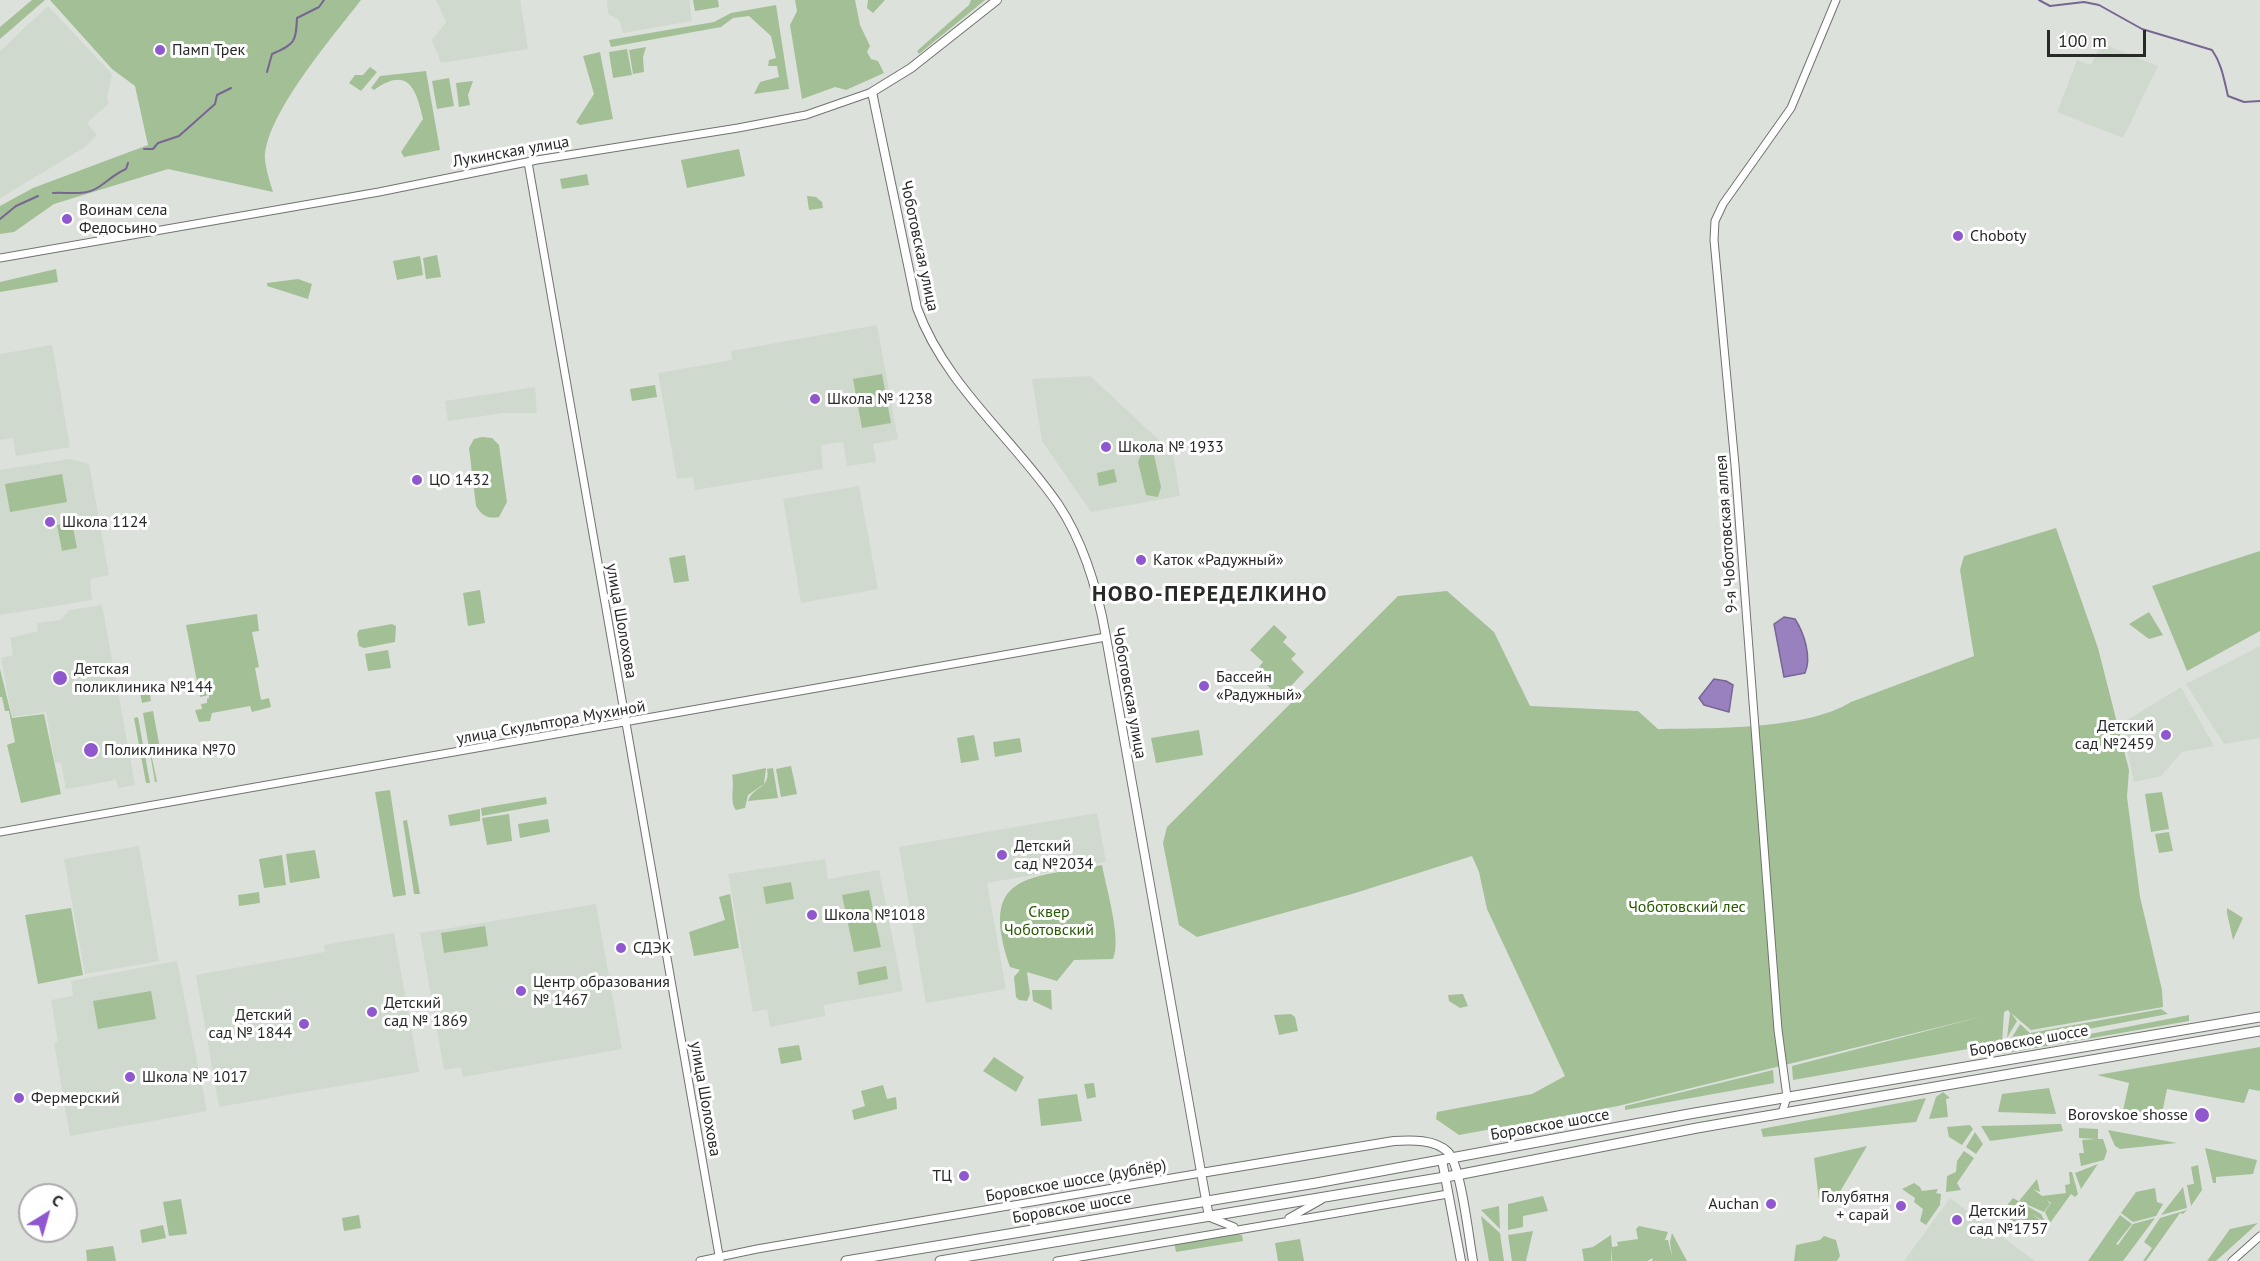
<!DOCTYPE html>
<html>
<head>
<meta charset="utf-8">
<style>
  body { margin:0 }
  #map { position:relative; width:2260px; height:1261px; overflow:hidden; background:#dde1dc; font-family:"PT Sans",sans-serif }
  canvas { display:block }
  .north { position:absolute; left:18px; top:1183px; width:60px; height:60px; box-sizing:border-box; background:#fff; border:2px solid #a9aaa9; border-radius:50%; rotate:37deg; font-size:16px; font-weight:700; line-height:24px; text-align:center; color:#282a28 }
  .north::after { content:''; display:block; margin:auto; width:21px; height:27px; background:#8f58cf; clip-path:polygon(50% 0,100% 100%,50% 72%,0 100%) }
  .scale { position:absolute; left:2047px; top:30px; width:99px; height:27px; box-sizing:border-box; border:3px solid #282a28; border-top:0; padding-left:8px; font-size:18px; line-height:21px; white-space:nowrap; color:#282a28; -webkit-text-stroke:4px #fff; paint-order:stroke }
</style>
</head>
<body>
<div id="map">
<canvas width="2260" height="1261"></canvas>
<div class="north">С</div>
<div class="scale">100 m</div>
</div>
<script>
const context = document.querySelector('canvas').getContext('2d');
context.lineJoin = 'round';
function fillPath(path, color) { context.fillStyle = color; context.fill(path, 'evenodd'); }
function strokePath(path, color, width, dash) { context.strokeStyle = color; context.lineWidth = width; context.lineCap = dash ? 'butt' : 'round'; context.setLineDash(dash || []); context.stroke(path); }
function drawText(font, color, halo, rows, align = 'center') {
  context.font = font + ' "PT Sans",sans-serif'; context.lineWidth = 6; context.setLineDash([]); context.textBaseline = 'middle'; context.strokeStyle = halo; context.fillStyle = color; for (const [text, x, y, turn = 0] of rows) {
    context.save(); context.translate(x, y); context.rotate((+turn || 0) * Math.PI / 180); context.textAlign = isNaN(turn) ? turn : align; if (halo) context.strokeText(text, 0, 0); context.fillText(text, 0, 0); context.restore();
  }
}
fillPath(new Path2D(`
  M 436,0 L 520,0 L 528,49 L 441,63 L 432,40 L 446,22 Z
  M 607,0 L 689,0 L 692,21 L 623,33 L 619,20 L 608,14 Z
  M 48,6 L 112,74 L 107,99 L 109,103 L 87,123 L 97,135 L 85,147 L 0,198 L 0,51 Z
  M 2101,43 L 2158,66 L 2123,138 L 2057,112 L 2077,60 L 2091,65 Z
  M 877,325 L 898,439 L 873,444 L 876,462 L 847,466 L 843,442 L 821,445 L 823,469 L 695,490 L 693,477 L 677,479 L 658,373 L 732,360 L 731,351 Z
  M 52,345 L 70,447 L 16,456 L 13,438 L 0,440 L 0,354 Z
  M 1090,376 L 1173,453 L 1180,496 L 1091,512 L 1042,441 L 1032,379 Z
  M 535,387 L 537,413 L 503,413 L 448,421 L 445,401 Z
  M 70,459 L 89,464 L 109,575 L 90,579 L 92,600 L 0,615 L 0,470 Z
  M 859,486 L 878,589 L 801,603 L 783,499 Z
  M 102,605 L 135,785 L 118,788 L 116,780 L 66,789 L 61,762 L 55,763 L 46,712 L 12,717 L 1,658 L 13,655 L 10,638 L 38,631 L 37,623 L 61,620 L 69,610 Z
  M 2260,646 L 2260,738 L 2224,744 L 2186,684 Z
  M 2181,687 L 2214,746 L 2182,752 L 2161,776 L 2134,782 L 2121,724 Z
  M 1097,813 L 1106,862 L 987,883 L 1006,989 L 926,1003 L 899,847 Z
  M 139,846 L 159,961 L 85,974 L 64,859 Z
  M 825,859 L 828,879 L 879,870 L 903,991 L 824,1005 L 825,1016 L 770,1027 L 767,1009 L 753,1012 L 728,874 Z
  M 596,904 L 622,1049 L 463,1077 L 461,1067 L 444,1070 L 420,933 Z
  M 394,933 L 419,1072 L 219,1107 L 196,975 L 325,952 L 324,945 Z
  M 177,961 L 207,1111 L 70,1136 L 54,1043 L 58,1042 L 51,1000 L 73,996 L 71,981 Z
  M 1950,1198 L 2009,1242 L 2035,1261 L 1904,1261 Z`), '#d0d9cd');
fillPath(new Path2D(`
  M 32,0 L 45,0 L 0,39 L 0,27 Z
  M 50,0 L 361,0 C 335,34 263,117 265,160 C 266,170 270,182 273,192 L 168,169 L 54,204 L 14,232 L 0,234 L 0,206 L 33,188 L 148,145 L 135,86 L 112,69 Z
  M 693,0 L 718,0 L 719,7 L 695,11 Z
  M 795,0 L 855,0 L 860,25 L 870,46 L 867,52 L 871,59 L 878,61 L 884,73 L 846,90 L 835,87 L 802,99 L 790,25 L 797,11 Z
  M 868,0 L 885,0 L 873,13 L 867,8 Z
  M 971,0 L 985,0 L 919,54 L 917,51 L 969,5 Z
  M 776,5 L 789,89 L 754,94 L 760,82 L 779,77 L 777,66 L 768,66 L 769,60 L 776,58 L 771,36 L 749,16 L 733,18 L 721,27 L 611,47 L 609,40 L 714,22 L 731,13 Z
  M 646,47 L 643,57 L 644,72 L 633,74 L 629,50 Z
  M 627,49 L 632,75 L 613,78 L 609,52 Z
  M 600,52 L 613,119 L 580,125 L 576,122 L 594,94 L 583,56 Z
  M 370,67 L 377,72 L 361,91 L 349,83 L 355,75 L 363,75 Z
  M 426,71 L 440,150 L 404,157 L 401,152 L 423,119 C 416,88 408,66 374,90 L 371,88 L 380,76 Z
  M 449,78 L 454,106 L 437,109 L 432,81 Z
  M 473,81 L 468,95 L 470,105 L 459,107 L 456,83 Z
  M 739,149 L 745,176 L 687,188 L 681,160 Z
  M 587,174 L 589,185 L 562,189 L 560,179 Z
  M 807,196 L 816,197 L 822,202 L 823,208 L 809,210 Z
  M 437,255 L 441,277 L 426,279 L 423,258 Z
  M 420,256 L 423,275 L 397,280 L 393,261 Z
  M 56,269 L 58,282 L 0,292 L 0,282 Z
  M 298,279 L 312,284 L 308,299 L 267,286 L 267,283 Z
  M 882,374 L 891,423 L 862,428 L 853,379 Z
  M 655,385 L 657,397 L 632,401 L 630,389 Z
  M 482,437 L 492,438 L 499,445 L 507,502 L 499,517 C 488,519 482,516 476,506 L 469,448 L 474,439 Z
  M 1141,455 L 1154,455 L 1161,487 L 1158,497 L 1146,495 L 1138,462 Z
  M 1114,469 L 1117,482 L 1099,486 L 1097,473 Z
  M 62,474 L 67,502 L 10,512 L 5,484 Z
  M 72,522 L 77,548 L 62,551 L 57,525 Z
  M 2056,528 L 2098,648 L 2129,770 L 2127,797 L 2140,897 L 2162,990 L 2163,1007 L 2031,1030 L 2011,1013 L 2017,1021 L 2007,1038 L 2010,1013 L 2008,1010 L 2004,1012 L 2002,1043 L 1793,1080 L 1792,1066 L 1984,1016 L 1618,1106 L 1459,1135 L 1436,1119 L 1437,1112 L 1532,1094 L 1565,1076 L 1487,909 L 1479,872 L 1472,856 L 1352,894 L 1197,937 L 1179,925 L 1163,843 L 1167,827 L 1398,596 L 1447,591 L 1494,632 L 1530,706 L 1638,711 L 1658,729 C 1712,728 1806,730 1851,702 L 1974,656 L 1960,570 L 1964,556 Z
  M 2260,551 L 2260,631 L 2187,671 L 2152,586 Z
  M 685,555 L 689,581 L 674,583 L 669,558 Z
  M 480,590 L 485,623 L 468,626 L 463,593 Z
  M 2149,612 L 2163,635 L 2149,639 L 2129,624 Z
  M 257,614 L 259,631 L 252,632 L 259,667 L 255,668 L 261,700 L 269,698 L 271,707 L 252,712 L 250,706 L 212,713 L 210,721 L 199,722 L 195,710 L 202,709 L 201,704 L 207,703 L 207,699 L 209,698 L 209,695 L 200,697 L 186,625 Z
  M 392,624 L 396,626 L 395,642 L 364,648 L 359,646 L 357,634 L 359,630 Z
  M 1274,625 L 1287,637 L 1283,642 L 1296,654 L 1291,659 L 1304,672 L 1280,698 L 1267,685 L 1272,680 L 1259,667 L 1263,662 L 1250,650 Z
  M 388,650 L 391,668 L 368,671 L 365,654 Z
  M 0,669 L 12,718 L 44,714 L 61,794 L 21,803 L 7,745 L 15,742 L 9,711 L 5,711 L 2,697 L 0,697 Z
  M 148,684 L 151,701 L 142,703 L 139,686 Z
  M 153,711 L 161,754 L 152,758 L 157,782 L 155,782 L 143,713 Z
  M 138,717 L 150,783 L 146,783 L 134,718 Z
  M 1199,730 L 1203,755 L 1156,763 L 1151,738 Z
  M 974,735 L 979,760 L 961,763 L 957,738 Z
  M 1020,738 L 1022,752 L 995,757 L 993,742 Z
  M 791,766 L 797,794 L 781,797 L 776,769 Z
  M 766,768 L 764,784 L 748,795 L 745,808 L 736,810 C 729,801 735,787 732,775 Z
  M 773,768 L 778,798 L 748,801 C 753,786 771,789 767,769 Z
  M 390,790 L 406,895 L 393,897 L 375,792 Z
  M 2162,792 L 2169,829 L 2151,832 L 2145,794 Z
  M 546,797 L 547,804 L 482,816 L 481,808 Z
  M 480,809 L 480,821 L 450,826 L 448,815 Z
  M 509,814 L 512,841 L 487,845 L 482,818 Z
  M 548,819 L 550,832 L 520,838 L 518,824 Z
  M 407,820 L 420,894 L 414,894 L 403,821 Z
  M 2169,832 L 2173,851 L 2159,853 L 2155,834 Z
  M 315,850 L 320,878 L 290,883 L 286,854 Z
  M 282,855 L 286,885 L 264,888 L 259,859 Z
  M 1102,865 C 1106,887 1122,940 1113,959 L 1074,960 L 1057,981 L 1027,972 L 1030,994 L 1027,1001 L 1019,1000 L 1016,997 L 1014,977 L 1020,970 L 1010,967 C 978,873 1028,878 1102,865 Z
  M 791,882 L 794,899 L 766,904 L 763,887 Z
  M 869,890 L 881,947 L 854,952 L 842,895 Z
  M 259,892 L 260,903 L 239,906 L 238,895 Z
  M 730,894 L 739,948 L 694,956 L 689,932 L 725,920 L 719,897 Z
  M 71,908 L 83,975 L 38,984 L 25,915 Z
  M 2227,908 L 2243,918 L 2233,940 L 2227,913 Z
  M 485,926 L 488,946 L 444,953 L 441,933 Z
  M 886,966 L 888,979 L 859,985 L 857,972 Z
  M 1032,990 L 1051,990 L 1052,1010 L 1033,1001 Z
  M 151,991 L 156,1019 L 98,1029 L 93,1001 Z
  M 1463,994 L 1468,1006 L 1460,1008 L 1449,1001 L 1448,995 Z
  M 2161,1009 L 2168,1014 L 2008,1044 L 2020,1024 L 2030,1033 Z
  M 1291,1014 L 1295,1017 L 1298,1031 L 1279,1035 L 1274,1015 Z
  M 2189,1015 L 2189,1021 L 2001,1054 L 2001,1051 Z
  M 799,1045 L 802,1060 L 781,1064 L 778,1048 Z
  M 2260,1047 L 2260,1091 L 2249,1089 L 2244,1103 L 2167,1089 L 2160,1123 L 2122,1115 L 2129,1083 L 2097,1075 Z
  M 994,1057 L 1024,1077 L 1016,1092 L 983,1071 Z
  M 1773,1070 L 1774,1083 L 1625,1110 L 1625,1106 Z
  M 1094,1083 L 1096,1097 L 1087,1099 L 1084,1084 Z
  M 883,1085 L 887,1099 L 896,1097 L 897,1109 L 854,1120 L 852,1110 L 865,1106 L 861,1091 Z
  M 2049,1088 L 2056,1114 L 1998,1112 L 2002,1094 Z
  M 1943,1092 L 1950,1098 L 1946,1099 L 1948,1117 L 1929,1119 L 1936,1097 Z
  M 1077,1094 L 1082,1121 L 1041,1126 L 1038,1099 Z
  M 1926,1098 L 1916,1122 L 1763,1137 L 1761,1129 Z
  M 2061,1124 L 2063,1131 L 1990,1141 L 1981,1126 Z
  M 1970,1125 L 1973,1129 L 1962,1145 L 1949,1137 L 1947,1127 Z
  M 2079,1128 L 2098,1129 L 2098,1139 L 2103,1139 L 2107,1151 L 2104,1160 L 2081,1166 L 2079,1153 L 2084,1153 L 2082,1140 L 2096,1139 L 2079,1138 Z
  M 2108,1130 L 2177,1143 L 2120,1149 L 2115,1146 Z
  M 1975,1132 L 1983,1144 L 1976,1154 L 1966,1147 Z
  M 1867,1146 L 1838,1195 L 1819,1200 L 1814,1158 Z
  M 2205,1148 L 2257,1160 L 2253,1174 L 2216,1177 L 2216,1183 L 2213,1183 Z
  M 1964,1151 L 1974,1158 L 1957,1183 L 1961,1190 L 1946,1192 L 1947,1176 L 1956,1172 L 1957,1161 Z
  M 2098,1164 L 2081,1189 L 2075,1173 Z
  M 2198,1165 L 2202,1190 L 2191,1206 L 2187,1185 L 2194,1184 L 2191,1167 Z
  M 2069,1172 L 2072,1172 L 2078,1194 L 2075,1197 L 2071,1194 L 2050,1223 L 2045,1212 L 2051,1203 L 2047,1200 L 2050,1204 L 2044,1212 L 2019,1201 L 2037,1179 L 2040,1192 L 2033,1189 L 2042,1196 L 2066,1193 L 2065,1185 L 2070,1184 Z
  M 1914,1183 L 1920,1187 L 1922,1191 L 1938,1189 L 1936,1193 L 1941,1194 L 1940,1205 L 1926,1225 L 1920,1221 L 1923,1209 L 1914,1202 L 1915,1198 L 1902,1189 Z
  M 2183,1187 L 2187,1208 L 2161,1215 Z
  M 2155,1188 L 2157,1202 L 2163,1204 L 2156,1216 L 2133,1222 L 2121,1213 L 2136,1192 Z
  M 1543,1196 L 1548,1211 L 1523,1216 L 1523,1227 L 1508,1230 L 1508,1204 Z
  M 2013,1198 L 2041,1214 L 2045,1222 L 2032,1214 L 2044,1223 L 2042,1230 L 2029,1223 L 2024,1230 L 2024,1222 L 2021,1219 L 2015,1223 L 2001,1213 Z
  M 181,1199 L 187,1234 L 169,1236 L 163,1202 Z
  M 1499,1206 L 1500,1229 L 1481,1210 Z
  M 2187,1210 L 2183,1214 L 2180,1213 L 2146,1261 L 2143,1261 L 2152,1248 L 2144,1242 L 2160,1218 Z
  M 359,1215 L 361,1228 L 344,1231 L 342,1218 Z
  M 2120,1215 L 2132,1224 L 2116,1244 L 2118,1245 L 2133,1224 L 2155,1218 L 2123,1261 L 2088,1261 Z
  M 1481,1216 L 1500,1233 L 1504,1261 L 1489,1261 Z
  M 2258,1223 L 2216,1261 L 2207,1261 L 2230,1229 Z
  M 163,1225 L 166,1238 L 142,1243 L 140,1230 Z
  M 1639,1226 L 1668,1232 L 1665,1240 L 1668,1240 L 1672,1256 L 1670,1242 L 1672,1233 L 1687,1261 L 1652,1261 L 1653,1258 L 1647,1261 L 1612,1261 L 1611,1247 L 1611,1261 L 1584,1261 L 1582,1249 L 1593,1247 L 1611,1235 L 1612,1247 L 1618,1246 L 1617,1242 L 1638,1239 L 1636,1229 Z
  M 1533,1231 L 1526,1261 L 1512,1261 L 1508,1235 Z
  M 1229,1232 L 1242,1235 L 1243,1241 L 1176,1252 L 1174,1242 Z
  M 1824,1236 L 1836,1240 L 1840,1256 L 1837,1261 L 1794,1261 L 1796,1245 L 1820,1240 Z
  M 1300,1239 L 1304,1261 L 1278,1261 L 1275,1243 Z
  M 113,1246 L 116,1261 L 87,1261 L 86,1250 Z`), '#a3bf96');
const water = new Path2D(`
  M 1784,617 L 1795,619 C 1804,633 1812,657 1805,673 L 1784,677 L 1774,624 Z
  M 1714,679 L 1726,681 L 1733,685 L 1729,712 L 1704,705 L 1699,698 Z`);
fillPath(water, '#9980bf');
strokePath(water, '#776692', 1.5);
strokePath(new Path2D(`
  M 2039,0 L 2050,6 L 2084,2 L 2099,5 L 2142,29 L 2212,50 C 2222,64 2224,80 2228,96 L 2244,102 L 2260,101
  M 267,72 L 272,54 C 295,44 296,42 297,18 L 319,7 L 324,0
  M 144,149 L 153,149 L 158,143 L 179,136 L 215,104 L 217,95 L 231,88
  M 53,193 C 67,192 84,196 97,188 C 107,182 114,174 126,169 L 128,163
  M 0,219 L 16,206 L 38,196`), '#776692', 2);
const tertiary = new Path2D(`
  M 528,162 L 720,1261
  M 0,258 L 379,192 L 537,160 L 738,128 L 806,115 L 872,92
  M 0,832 L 1106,637
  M 1782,1113 L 1787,1097 L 1778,1030 L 1735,465 L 1714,240 L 1715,221 L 1723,204 L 1791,108 L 1836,0
  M 1209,1217 L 1234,1227
  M 1289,1218 L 1321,1200
  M 700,1261 L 757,1249 L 1201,1173
  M 1057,1261 L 1448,1194
  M 2232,1261 L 2260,1236`);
const secondary = new Path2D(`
  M 997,0 L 911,68 L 872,92 L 917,308 C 945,385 1012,437 1058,504 C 1084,543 1098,591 1106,637 L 1209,1217
  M 1442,1160 L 1461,1261
  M 1201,1173 L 1394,1141 C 1411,1140 1435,1139 1448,1152 C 1461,1165 1469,1240 1473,1261`);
const primary = new Path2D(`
  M 846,1261 L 1316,1183 L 1689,1114 L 2260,1017
  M 940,1261 L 1457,1175 L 1697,1128 L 2260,1031`);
strokePath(tertiary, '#70736f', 9);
strokePath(secondary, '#70736f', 10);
strokePath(primary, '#70736f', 11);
strokePath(tertiary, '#fff', 7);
strokePath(secondary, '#fff', 8);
strokePath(primary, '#fff', 9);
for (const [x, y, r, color] of [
  [160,50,6,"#8f58cf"],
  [67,219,6,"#8f58cf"],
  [1958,236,6,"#8f58cf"],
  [815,399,6,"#8f58cf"],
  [1106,447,6,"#8f58cf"],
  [417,480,6,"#8f58cf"],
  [50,522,6,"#8f58cf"],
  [1141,560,6,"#8f58cf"],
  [60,678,8,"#8f58cf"],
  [1204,686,6,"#8f58cf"],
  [2166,735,6,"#8f58cf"],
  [91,750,8,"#8f58cf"],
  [1002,855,6,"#8f58cf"],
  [812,915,6,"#8f58cf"],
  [621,948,6,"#8f58cf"],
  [521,991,6,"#8f58cf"],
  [372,1012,6,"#8f58cf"],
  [304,1024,6,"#8f58cf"],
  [130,1077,6,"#8f58cf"],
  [19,1098,6,"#8f58cf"],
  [2202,1115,8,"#8f58cf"],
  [964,1176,6,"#8f58cf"],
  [1771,1204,6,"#8f58cf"],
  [1901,1206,6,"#8f58cf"],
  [1957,1220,6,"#8f58cf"]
]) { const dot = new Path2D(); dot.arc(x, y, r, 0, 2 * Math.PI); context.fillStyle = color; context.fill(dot); strokePath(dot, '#fff', 2); }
drawText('16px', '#282a28', '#fff', [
  ["Памп Трек",172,50],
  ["Воинам села",79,210],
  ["Федосьино",79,228],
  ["Choboty",1970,236],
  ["Школа № 1238",827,399],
  ["Школа № 1933",1118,447],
  ["ЦО 1432",429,480],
  ["Школа 1124",62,522],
  ["Каток «Радужный»",1153,560],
  ["Детская",74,669],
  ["поликлиника №144",74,687],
  ["Бассейн",1216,677],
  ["«Радужный»",1216,695],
  ["Детский",2154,726,"right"],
  ["сад №2459",2154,744,"right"],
  ["Поликлиника №70",104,750],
  ["Детский",1014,846],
  ["сад №2034",1014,864],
  ["Школа №1018",824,915],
  ["СДЭК",633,948],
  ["Центр образования",533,982],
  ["№ 1467",533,1000],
  ["Детский",384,1003],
  ["сад № 1869",384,1021],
  ["Детский",292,1015,"right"],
  ["сад № 1844",292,1033,"right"],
  ["Школа № 1017",142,1077],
  ["Фермерский",31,1098],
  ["Borovskoe shosse",2188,1115,"right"],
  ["ТЦ",952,1176,"right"],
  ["Голубятня",1889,1197,"right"],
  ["+ сарай",1889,1215,"right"],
  ["Auchan",1759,1204,"right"],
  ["Детский",1969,1211],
  ["сад №1757",1969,1229]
], 'left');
drawText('16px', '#282a28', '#fff', [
  ["Лукинская улица",511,152,-10],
  ["Чоботовская улица",919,246,78],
  ["9-я Чоботовская аллея",1727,534,-94],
  ["улица Шолохова",621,621,80],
  ["Чоботовская улица",1129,693,80],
  ["улица Скульптора Мухиной",551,723,-10],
  ["Боровское шоссе",2029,1041,-10],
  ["улица Шолохова",705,1099,80],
  ["Боровское шоссе",1550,1125,-10],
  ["Боровское шоссе (дублёр)",1076,1181,-10],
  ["Боровское шоссе",1072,1208,-10]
]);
drawText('16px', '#275a00', '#fff', [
  ["Чоботовский лес",1687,907],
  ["Сквер",1049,912],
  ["Чоботовский",1049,930]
]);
context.letterSpacing = '1.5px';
drawText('bold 22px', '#282a28', '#fff', [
  ["НОВО-ПЕРЕДЕЛКИНО",1210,595]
]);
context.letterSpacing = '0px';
</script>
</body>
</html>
